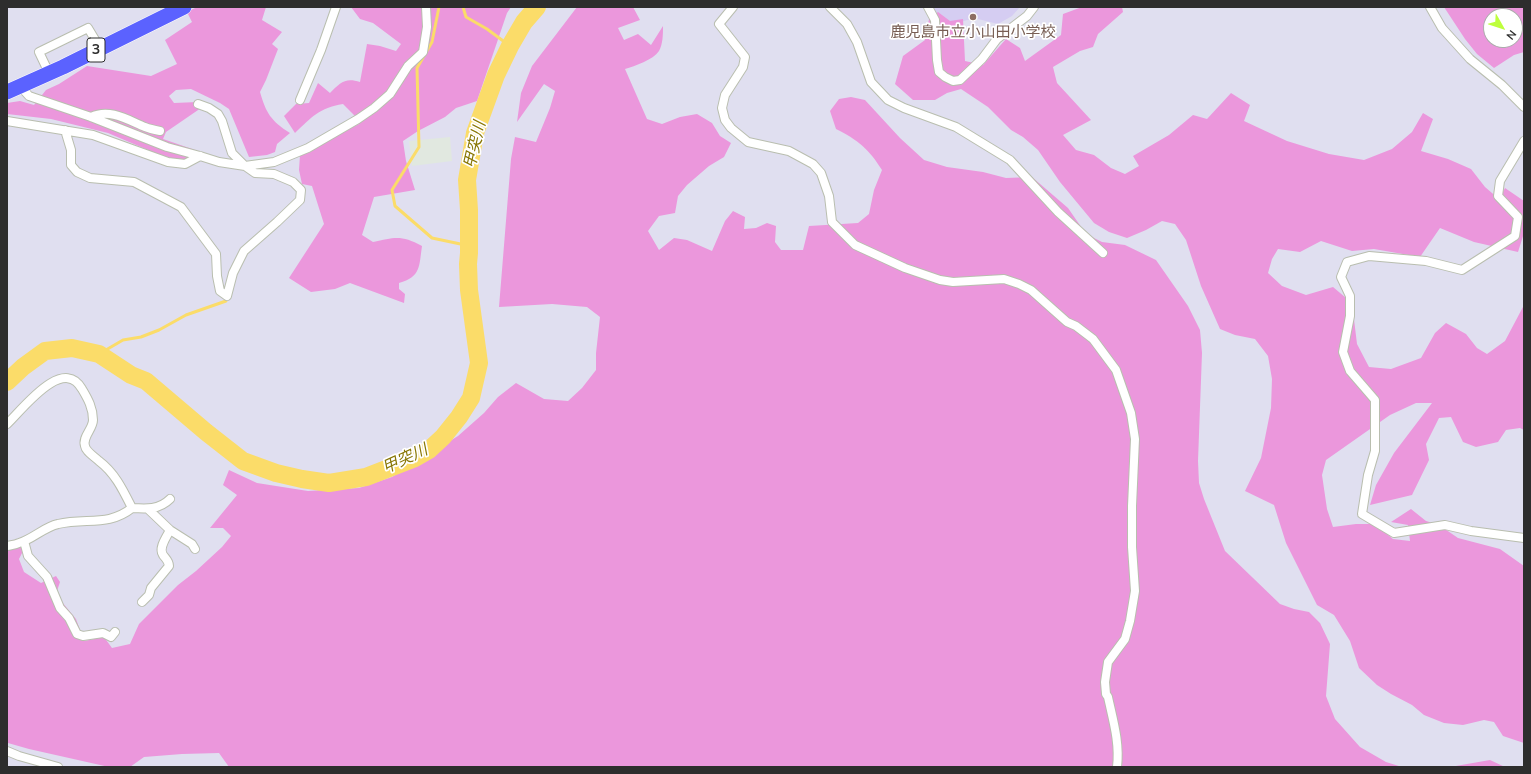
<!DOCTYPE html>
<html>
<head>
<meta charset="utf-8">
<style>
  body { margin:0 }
  #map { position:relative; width:1531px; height:774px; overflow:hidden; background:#e0dff0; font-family:Mulish,sans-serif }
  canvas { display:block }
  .frame { position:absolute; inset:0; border:8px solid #2d2d2d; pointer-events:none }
  .north { position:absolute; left:1483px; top:8px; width:40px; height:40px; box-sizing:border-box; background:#fff; border:1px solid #ababab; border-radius:50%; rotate:129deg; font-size:11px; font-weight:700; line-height:16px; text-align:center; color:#2d2d2d }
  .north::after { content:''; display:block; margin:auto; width:14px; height:18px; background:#beff3d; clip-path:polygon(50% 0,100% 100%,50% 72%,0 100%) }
</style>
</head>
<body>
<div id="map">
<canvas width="1531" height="774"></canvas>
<div class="frame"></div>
<div class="north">N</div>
</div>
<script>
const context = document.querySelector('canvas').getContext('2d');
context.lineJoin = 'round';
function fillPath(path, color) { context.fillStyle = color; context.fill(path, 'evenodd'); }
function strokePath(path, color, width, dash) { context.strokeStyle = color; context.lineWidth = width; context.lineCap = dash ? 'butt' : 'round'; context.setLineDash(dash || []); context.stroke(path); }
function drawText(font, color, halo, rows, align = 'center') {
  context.font = font + ' Mulish,"Noto Sans JP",sans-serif'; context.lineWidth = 3.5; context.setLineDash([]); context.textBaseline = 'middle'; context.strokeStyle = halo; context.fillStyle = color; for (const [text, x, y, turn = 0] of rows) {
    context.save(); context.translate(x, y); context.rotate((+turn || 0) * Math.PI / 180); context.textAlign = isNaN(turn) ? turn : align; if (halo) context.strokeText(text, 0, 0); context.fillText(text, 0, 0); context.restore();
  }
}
fillPath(new Path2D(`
  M 450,137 L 452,161 L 412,166 L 409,141 Z`), '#e1e8e0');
fillPath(new Path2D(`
  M 931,7 L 1020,7 L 1012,16 L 998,24 L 974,18 L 941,28 Z`), '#d5cdf2');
fillPath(new Path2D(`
  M 197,7 L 266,7 L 262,20 L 282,32 L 272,44 L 278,49 L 266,80 L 260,92 C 266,113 271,121 290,133 L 277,144 L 275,152 L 267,155 L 249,157 L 229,109 L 220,103 L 191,89 L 176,90 L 169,96 L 174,103 L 198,102 L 201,108 L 166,132 L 163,139 L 195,150 L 198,161 L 181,161 L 155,153 L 108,133 L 51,119 L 7,114 L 7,103 L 20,101 L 34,105 L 46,90 L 59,84 L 87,66 L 151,76 L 177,64 L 165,40 L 192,22 L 187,12 Z
  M 351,7 L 511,7 L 507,13 L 477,101 L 456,108 L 445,117 L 418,131 L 403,141 L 406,161 L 415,190 L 374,197 L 362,235 L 373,242 C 395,237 402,235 422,246 C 419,266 421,277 399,283 L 399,289 L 405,294 L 404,303 L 350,283 L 335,289 L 311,292 L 289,278 L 324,224 L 312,186 L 302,184 L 299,170 L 300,155 L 359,124 L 355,116 L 343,104 C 319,108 312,117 295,133 L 284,116 L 296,104 L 309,103 L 318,83 L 330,93 C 340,83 345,77 360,82 L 367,44 L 380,46 L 396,51 L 401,44 L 373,23 L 360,19 Z
  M 577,7 L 633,7 L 640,20 L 618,28 L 624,40 L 638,34 L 651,45 L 663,26 C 663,34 663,44 659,51 C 653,60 635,66 625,69 L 647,119 L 662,124 L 680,117 L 697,114 L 712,123 L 720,136 L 731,143 L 724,157 L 709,166 L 687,185 L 678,196 L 675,213 L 659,216 L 648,231 L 659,250 L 674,238 L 687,240 L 712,251 L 725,221 L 733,211 L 745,217 L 744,229 L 756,228 L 767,223 L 776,226 L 775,242 L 781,250 L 803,250 L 809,226 L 858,223 L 869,214 L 874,190 L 882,170 C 869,149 858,140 836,129 L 830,111 L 839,99 L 851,97 L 865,100 L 900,138 L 924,160 L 947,167 L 983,172 L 1006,178 L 1032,177 L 1068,208 L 1086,234 L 1102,242 L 1125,245 L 1156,260 L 1188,306 L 1200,330 L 1202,353 L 1198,461 L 1199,483 L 1204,499 L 1225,551 L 1280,604 L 1294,609 L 1309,612 L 1320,623 L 1330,644 L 1326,696 L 1335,719 L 1360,747 L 1386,762 L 1402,767 L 229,767 L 219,753 L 182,754 L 144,757 L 130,767 L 109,767 L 29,749 L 8,743 L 7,741 L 7,545 L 26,545 L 19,559 L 24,572 L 41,583 L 56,576 L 60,582 L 57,591 L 62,602 L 76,619 L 84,641 L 104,637 L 112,648 L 130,644 L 139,624 L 178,585 L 196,571 L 222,547 L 231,536 L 223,528 L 210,528 L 237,495 L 223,485 L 229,470 L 257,483 L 308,491 L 359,488 L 392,477 L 458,436 L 484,413 L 498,397 L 516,383 L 544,399 L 568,401 L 582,388 L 596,370 L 596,353 L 600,317 L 587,307 L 552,304 L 499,307 L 511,159 L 515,137 L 536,142 L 550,108 L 555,91 L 544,84 L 517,122 L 521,93 L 532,66 Z
  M 1082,7 L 1122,7 L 1123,12 L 1098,34 L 1093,47 L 1080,51 L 1053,67 L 1057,83 L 1091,120 L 1063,135 L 1076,150 L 1094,155 L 1111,168 L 1125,174 L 1139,166 L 1133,156 L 1169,135 L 1193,115 L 1207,119 L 1231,93 L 1250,105 L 1244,121 L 1287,141 L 1329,154 L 1364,160 L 1392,149 L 1412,132 L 1423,113 L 1433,119 L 1421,151 L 1448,159 L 1471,169 L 1485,187 L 1499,199 L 1505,188 L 1524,201 L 1524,233 L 1518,252 L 1474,242 L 1440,228 L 1420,257 L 1374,249 L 1352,251 L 1321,241 L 1300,252 L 1278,249 L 1272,259 L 1268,273 L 1282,286 L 1306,295 L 1333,287 L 1352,303 L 1357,344 L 1369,367 L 1391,369 L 1421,358 L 1435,333 L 1446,323 L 1466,334 L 1477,348 L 1487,354 L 1505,341 L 1524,305 L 1524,430 L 1520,428 L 1506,430 L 1498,442 L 1476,447 L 1463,442 L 1451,417 L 1439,418 L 1426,444 L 1429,460 L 1412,495 L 1370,505 L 1376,485 L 1394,453 L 1432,403 L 1416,403 L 1390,415 L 1326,460 L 1322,475 L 1327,509 L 1333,527 L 1356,524 L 1375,524 L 1393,539 L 1410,541 L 1408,525 L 1391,522 L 1411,509 L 1426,521 L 1439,525 L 1458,538 L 1500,549 L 1524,566 L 1524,743 L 1503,736 L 1494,722 L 1484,720 L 1463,725 L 1444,723 L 1424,715 L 1412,705 L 1391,694 L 1377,685 L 1359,668 L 1350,641 L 1334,615 L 1317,605 L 1286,543 L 1274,505 L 1245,491 L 1261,458 L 1271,408 L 1272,379 L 1268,356 L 1255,339 L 1235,335 L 1220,329 L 1201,286 L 1186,240 L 1175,224 L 1162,221 L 1146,230 L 1127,238 L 1109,232 L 1094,223 L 1060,182 L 1038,150 L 1023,137 L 1011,130 L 988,107 L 961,89 L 947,93 L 935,100 L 913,100 L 895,84 L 903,56 L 925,40 L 929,19 L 938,12 L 950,21 L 963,19 L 965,61 L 983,65 L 1006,39 L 1020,48 L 1025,61 L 1061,35 L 1063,14 Z
  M 1444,7 L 1524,7 L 1524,52 L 1514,55 L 1494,68 L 1477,54 L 1465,39 ZM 1491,16 L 1515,16 L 1515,40 L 1491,40 Z
  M 1490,760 L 1505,767 L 1449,767 L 1450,767 Z`), '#eb97dc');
strokePath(new Path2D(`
  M 439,7 L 432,42 L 417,68 L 419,147 L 392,190 L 395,206 L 432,238 L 470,246
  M 463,7 L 466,17 L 487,29 L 510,46
  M 99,354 L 123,340 L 141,337 L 159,330 L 186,315 L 226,301`), '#fbdc69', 3);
strokePath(new Path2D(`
  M 7,382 L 23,367 L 45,351 L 72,348 L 99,354 L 131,375 L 146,381 L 206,432 L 243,461 L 276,473 L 302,479 L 329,483 L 366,477 L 415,458 L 429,450 L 443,437 L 459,417 L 471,398 L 479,363 L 469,290 L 468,264 L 469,253 L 469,210 L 467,180 L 475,133 L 496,75 L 510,46 L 524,22 L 537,7`), '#fbdc69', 18);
const street = new Path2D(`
  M 733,7 L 719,24 L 745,57 L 743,67 L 725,95 L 722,108 L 725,120 L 731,128 L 748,142 L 789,151 L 813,164 L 821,173 L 829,196 L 832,222 L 855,245 L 905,268 L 940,280 L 953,282 L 1004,279 L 1019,284 L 1031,290 L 1067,322 L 1076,326 L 1093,339 L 1116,370 L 1131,413 L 1135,439 L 1132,506 L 1132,547 L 1135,591 L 1130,621 L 1125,639 L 1108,662 L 1105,682 L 1106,694 L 1108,697 C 1113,720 1120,743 1117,767
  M 830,7 L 847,24 L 857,42 L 871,82 L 888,100 L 904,108 L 956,127 L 1010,160 L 1058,212 L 1103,253
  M 928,7 L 935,20 L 937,60 L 939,72 L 945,77 L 953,81 L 960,80 L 982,59 L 997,39 L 1027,16 L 1034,7
  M 1430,7 L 1442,28 L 1470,59 L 1502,85 L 1524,107
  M 49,73 L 39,52 L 88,28 L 100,48
  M 20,86 L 29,96 L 91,117 L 167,147 L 200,156 L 219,162 L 245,166 L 274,162 L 308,148 L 358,119 L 374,108 L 390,94 L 408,66 L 423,52 L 427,27 L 426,7
  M 300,100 L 321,50 L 336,7
  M 91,117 C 110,108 128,120 145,127 C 150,129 155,130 160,131
  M 7,121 L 93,135 L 168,162 L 185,164 L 200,156
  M 65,130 L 71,150 L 71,165 L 77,172 L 90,178 L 134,182 L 181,207 L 216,254 L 217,276 L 220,291 L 227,296 L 233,273 L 244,251 L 277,222 L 300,200 L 301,190 L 293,182 L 274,174 L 255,173 L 245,166 L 232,153 L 222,121 L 218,114 L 209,108 L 198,104
  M 1524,141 L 1500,181 L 1498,196 L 1518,217 L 1515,236 L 1462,270 L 1426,261 L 1369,256 L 1347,262 L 1341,277 L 1350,296 L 1350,316 L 1343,352 L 1350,371 L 1375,400 L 1375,451 L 1368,475 L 1362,514 L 1394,533 L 1445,525 L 1471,531 L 1524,538
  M 7,424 C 22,410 63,355 82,389 C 88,399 93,408 93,420 C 93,429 82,437 85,446 C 86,452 94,456 99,461 C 115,473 123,490 132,508 C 108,527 86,517 58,524 C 44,527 33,539 19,543 C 15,545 11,545 7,546
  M 132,508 C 146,509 159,510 170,499
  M 148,509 L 170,530 L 192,544 L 195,549
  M 24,541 L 28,556 L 47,577 L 60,608 L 69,618 L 77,634 L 83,636 L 103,633 L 111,637 L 115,632
  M 142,602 L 149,595 L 151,588 L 169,566 C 169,561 166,559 163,555 C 158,548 167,536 170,530
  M 7,751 L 19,756 L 58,767`);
const highway = new Path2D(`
  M 7,92 L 63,67 L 184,7`);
strokePath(street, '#b9beaf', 10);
strokePath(highway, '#fff', 16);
strokePath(street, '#fff', 8);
strokePath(highway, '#5b62ff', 15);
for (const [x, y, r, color] of [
  [973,17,4,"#8d6e63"]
]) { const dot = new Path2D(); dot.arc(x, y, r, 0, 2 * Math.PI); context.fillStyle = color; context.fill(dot); strokePath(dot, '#fff', 1.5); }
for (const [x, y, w] of [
  [96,50,18]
]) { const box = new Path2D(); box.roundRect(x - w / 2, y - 12, w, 24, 3); context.fillStyle = '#fff'; context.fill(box); strokePath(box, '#2d2d2d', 1); }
drawText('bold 14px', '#2d2d2d', null, [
  ["3",96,50]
]);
drawText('15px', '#785e54', '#fff', [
  ["鹿児島市立小山田小学校",973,32]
]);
drawText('italic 16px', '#887604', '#fff', [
  ["甲突川",475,145,-77],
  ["甲突川",405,459,-25]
]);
</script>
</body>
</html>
